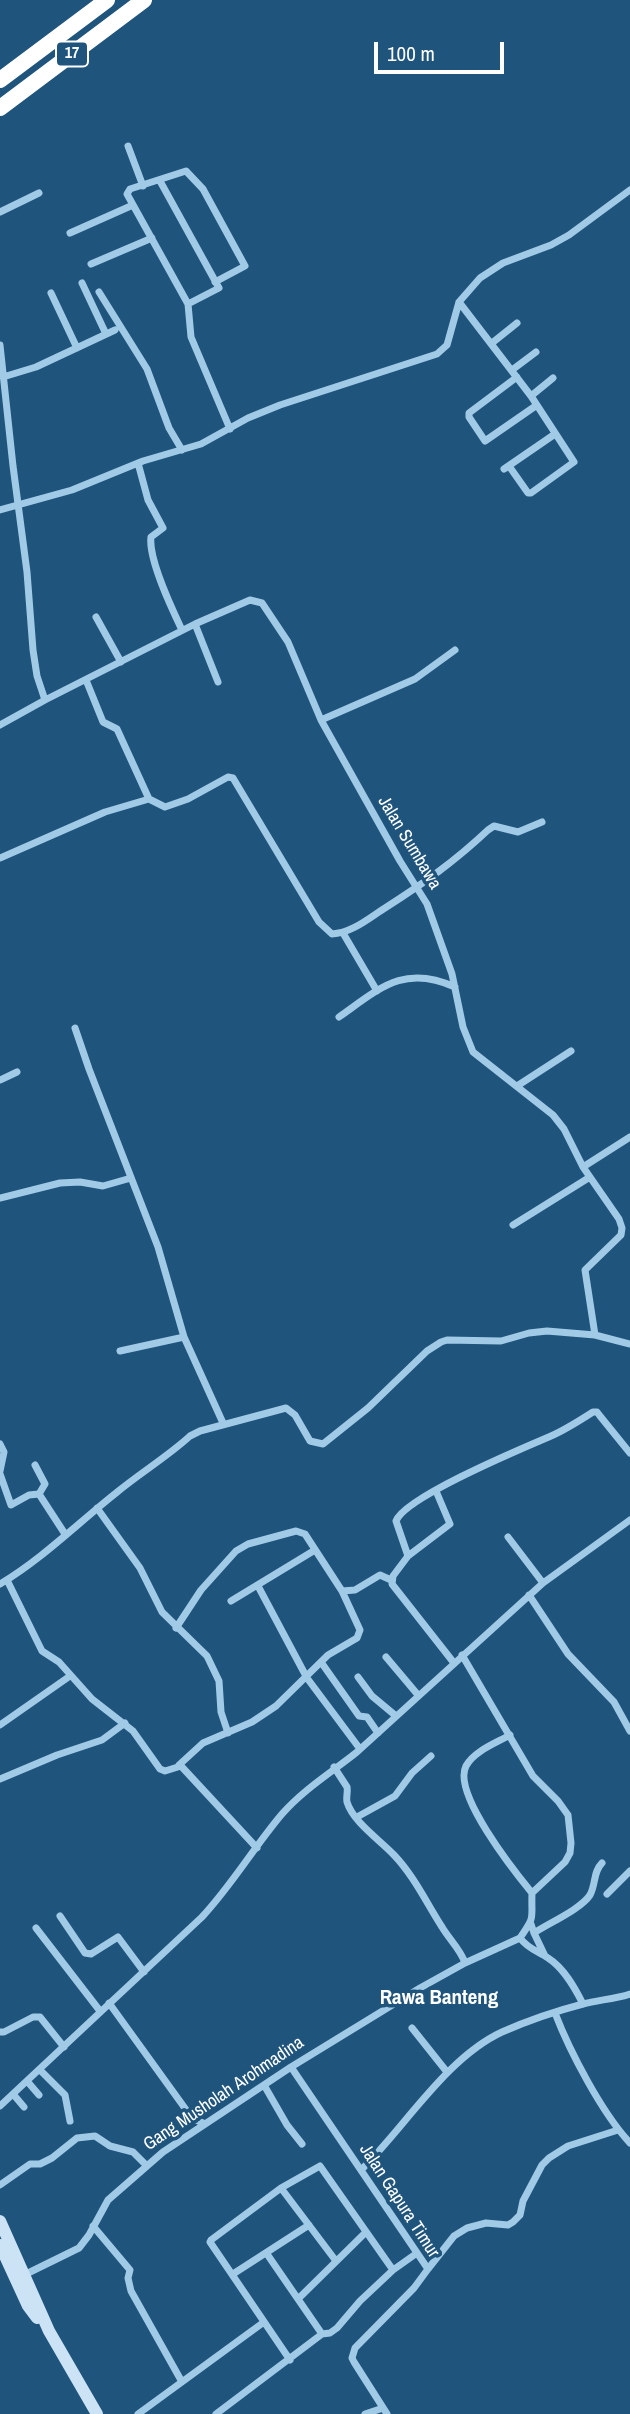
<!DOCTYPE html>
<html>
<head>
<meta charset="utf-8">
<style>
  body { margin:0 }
  #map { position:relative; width:630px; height:2414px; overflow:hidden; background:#1f547c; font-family:"Archivo Narrow",sans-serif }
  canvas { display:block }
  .scale { position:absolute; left:374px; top:42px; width:130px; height:32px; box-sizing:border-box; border:4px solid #fff; border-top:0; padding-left:9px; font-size:21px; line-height:24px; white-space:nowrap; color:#fff; -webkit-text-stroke:5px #1f547c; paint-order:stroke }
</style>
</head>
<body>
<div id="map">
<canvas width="630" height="2414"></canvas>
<div class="scale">100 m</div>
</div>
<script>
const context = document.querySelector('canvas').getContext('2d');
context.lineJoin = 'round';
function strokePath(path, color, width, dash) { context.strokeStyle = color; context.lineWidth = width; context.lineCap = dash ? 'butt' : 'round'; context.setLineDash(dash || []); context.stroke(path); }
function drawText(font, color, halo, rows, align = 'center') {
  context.font = font + ' "Archivo Narrow",sans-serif'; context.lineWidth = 7; context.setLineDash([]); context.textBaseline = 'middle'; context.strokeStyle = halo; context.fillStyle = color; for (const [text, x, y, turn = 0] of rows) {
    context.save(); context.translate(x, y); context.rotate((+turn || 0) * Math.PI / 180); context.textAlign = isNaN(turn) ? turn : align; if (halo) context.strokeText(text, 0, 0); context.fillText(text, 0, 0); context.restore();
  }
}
strokePath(new Path2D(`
  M 128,146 L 143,186
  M 160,181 L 219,288 L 188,304
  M 0,212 L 39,193
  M 70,233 L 133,205
  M 91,264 L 152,238
  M 215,282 L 245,266 L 203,189 L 186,171 L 130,189 L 127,194 L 188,304 L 191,337 L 230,429
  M 82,283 L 106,334
  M 99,292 L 147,369 L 169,428 L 182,450
  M 51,293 L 77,348
  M 459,302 L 531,396 L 574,462 L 531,493 L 528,493 L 509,466
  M 492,343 L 517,323
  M 0,345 L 13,466 L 27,572 L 33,650 L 37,676 L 45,700
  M 512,370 L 536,352
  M 3,377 L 36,367 L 115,330
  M 517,377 L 469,413 L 469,417 L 485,441 L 537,405
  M 531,396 L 553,378
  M 138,463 L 148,500 L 163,528 L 151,537 C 148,559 172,609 182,630
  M 504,469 L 555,434
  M 0,510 L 72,490 L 143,461 L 201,444 L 248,418 L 280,405 L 437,354 L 447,345 L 459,302 L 480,278 L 503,263 L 551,245 L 569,235 L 630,190
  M 96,617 L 121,662
  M 195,624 L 218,682
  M 86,680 L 103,722 L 117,729 L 149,799
  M 321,720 L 415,679 L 455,650
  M 0,725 L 45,700 L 195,624 L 250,600 L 262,603 L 288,642 L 321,720 L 400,861 L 427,904 L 452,974 L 463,1027 L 473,1052 L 553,1115 L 564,1129 L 583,1167 L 619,1219 L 622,1228 L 621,1235 L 585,1270 L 595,1335
  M 0,858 L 105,812 L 149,799 L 165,807 L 188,799 L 228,777 L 233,778 L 319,922 L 332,934 C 352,933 369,918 385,908 C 424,883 454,862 488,830 L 494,826 L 518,832 L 542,822
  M 343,933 L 377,991
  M 339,1017 C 380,988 404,964 455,987
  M 75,1028 L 89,1069 L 158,1247 L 184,1337 L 223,1423
  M 0,1080 L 17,1072
  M 517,1086 L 571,1051
  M 583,1167 L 630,1137
  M 0,1198 L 60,1183 L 80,1182 L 103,1186 L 131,1178
  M 513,1225 L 590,1177
  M 120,1351 L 184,1337
  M 0,1444 L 4,1452 L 0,1471
  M 35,1465 L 45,1484 L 39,1494 L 65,1534
  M 0,1474 L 11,1505 L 29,1495 L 39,1494
  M 97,1508 L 140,1568 L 162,1612 L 207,1656 L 219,1681 L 221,1712 L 228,1733
  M 508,1537 L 543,1583
  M 408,1556 L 450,1524 L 436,1491
  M 7,1580 L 42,1651 L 59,1662 L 92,1699 L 133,1731 L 160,1769 L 165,1771 L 181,1766 L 257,1848
  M 0,1584 C 42,1559 77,1524 116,1493 C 140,1473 167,1457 190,1436 L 200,1431 L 286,1408 L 295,1415 L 310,1441 L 323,1444 L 368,1408 L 427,1351 L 441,1342 L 447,1340 L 501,1341 L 529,1333 L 547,1331 L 595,1335 L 630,1344
  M 258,1586 L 307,1678 L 360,1749
  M 529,1595 L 568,1654 L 614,1702 L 630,1731
  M 231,1601 L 315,1550
  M 176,1628 L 201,1590 L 236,1551 L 248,1544 L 296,1531 L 305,1534 L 342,1591 L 355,1590 L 380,1575 L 391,1580
  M 462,1655 L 533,1776 L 558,1801 L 568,1815 L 571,1843 L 570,1853 L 565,1862 L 532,1893 C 531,1920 536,1915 520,1938 C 528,1949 538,1951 548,1958 C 564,1968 575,1988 583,2004
  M 386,1657 L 418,1695
  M 321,1662 L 359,1716 L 367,1717 L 378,1733
  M 454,1663 L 392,1584 L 393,1576 L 408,1556 L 396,1521 C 405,1497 523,1448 551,1436 C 565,1430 579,1421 593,1412 L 597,1412 L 600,1416 L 630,1453
  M 358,1677 L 372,1696 L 396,1716
  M 0,1725 L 70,1676
  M 510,1735 C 496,1743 474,1751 466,1766 C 452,1793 514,1871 532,1893
  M 179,1765 L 203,1743 L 252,1722 L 276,1706 L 328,1655 L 357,1638 L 360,1630 L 342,1591
  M 334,1767 L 347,1787 C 348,1792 346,1797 347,1802 C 353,1822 380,1840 394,1855 C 414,1876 426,1902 442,1927 C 449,1939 461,1950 465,1963
  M 0,1779 L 57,1755 L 102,1740 L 125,1723
  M 357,1817 L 395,1796 L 412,1773 L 431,1756
  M 607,1894 L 630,1871
  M 60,1916 L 85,1953 L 91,1954 L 118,1937 L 144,1972
  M 531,1924 L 534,1933 C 549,1923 581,1909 590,1895 C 596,1884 593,1872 602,1863
  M 36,1928 L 100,2011
  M 534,1933 L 545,1956
  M 109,2003 L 192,2118 L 205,2124
  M 555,2013 C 570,2052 602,2113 630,2143
  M 412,2028 L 447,2072
  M 0,2032 L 4,2032 L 33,2017 L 40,2017 L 64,2047
  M 291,2067 L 428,2269 L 414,2288 L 355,2348 L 352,2358 L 354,2362 L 387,2414
  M 40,2070 L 65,2095 L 70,2121
  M 27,2081 L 39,2095
  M 264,2085 L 287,2125 L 302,2144
  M 13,2094 L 24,2107
  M 0,2106 L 202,1917 C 232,1885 254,1847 282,1814 C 304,1789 332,1772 357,1752 L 543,1583 L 630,1520
  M 361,2170 C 405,2127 446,2058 502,2032 C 527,2021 556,2011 583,2004 C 598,2000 615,1999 630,1994
  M 0,2185 L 30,2164 L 40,2164 L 52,2158 L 77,2138 L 95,2136 L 110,2146 L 133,2152 L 147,2166
  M 281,2188 L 336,2261
  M 93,2226 L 130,2270 L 128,2278 L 131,2291 L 182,2382
  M 267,2254 L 322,2334
  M 428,2269 L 454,2236 L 467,2228 L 486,2223 L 508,2225 L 513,2222 L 520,2215 L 523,2201 L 542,2165 L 549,2158 L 568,2146 L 618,2130
  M 233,2274 L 309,2225
  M 24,2275 L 79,2248 L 89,2235 L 108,2200 L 163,2152 L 291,2067 L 420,1988 L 465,1963 L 520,1938
  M 298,2299 L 366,2232
  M 290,2360 L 210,2242 L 211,2240 L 281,2188 L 320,2166 L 393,2270
  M 138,2414 L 264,2322
  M 216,2414 L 322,2334 L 330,2333 L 337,2328 L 360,2301 L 393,2270 L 417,2253
  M 365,2414 L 383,2408`), '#a1cae7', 7);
strokePath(new Path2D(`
  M 0,2221 L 49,2331 L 97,2414
  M 0,2245 L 28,2306 L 37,2318`), '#cbe3f5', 12);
strokePath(new Path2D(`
  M 0,80 L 107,0
  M 0,108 L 144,0`), '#fff', 16);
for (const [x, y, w] of [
  [72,54,32]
]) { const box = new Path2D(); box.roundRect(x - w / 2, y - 12.5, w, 25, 5); context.fillStyle = '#1f547c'; context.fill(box); strokePath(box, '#fff', 2); }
drawText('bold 16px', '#fff', null, [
  ["17",72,54]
]);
drawText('18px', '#fff', '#1f547c', [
  ["Jalan Sumbawa",409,843,59],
  ["Gang Musholah Arohmadina",224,2094,-34],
  ["Jalan Gapura Timur",399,2201,57]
]);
drawText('bold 21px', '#fff', '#1f547c', [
  ["Rawa Banteng",439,1998]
]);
</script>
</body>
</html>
